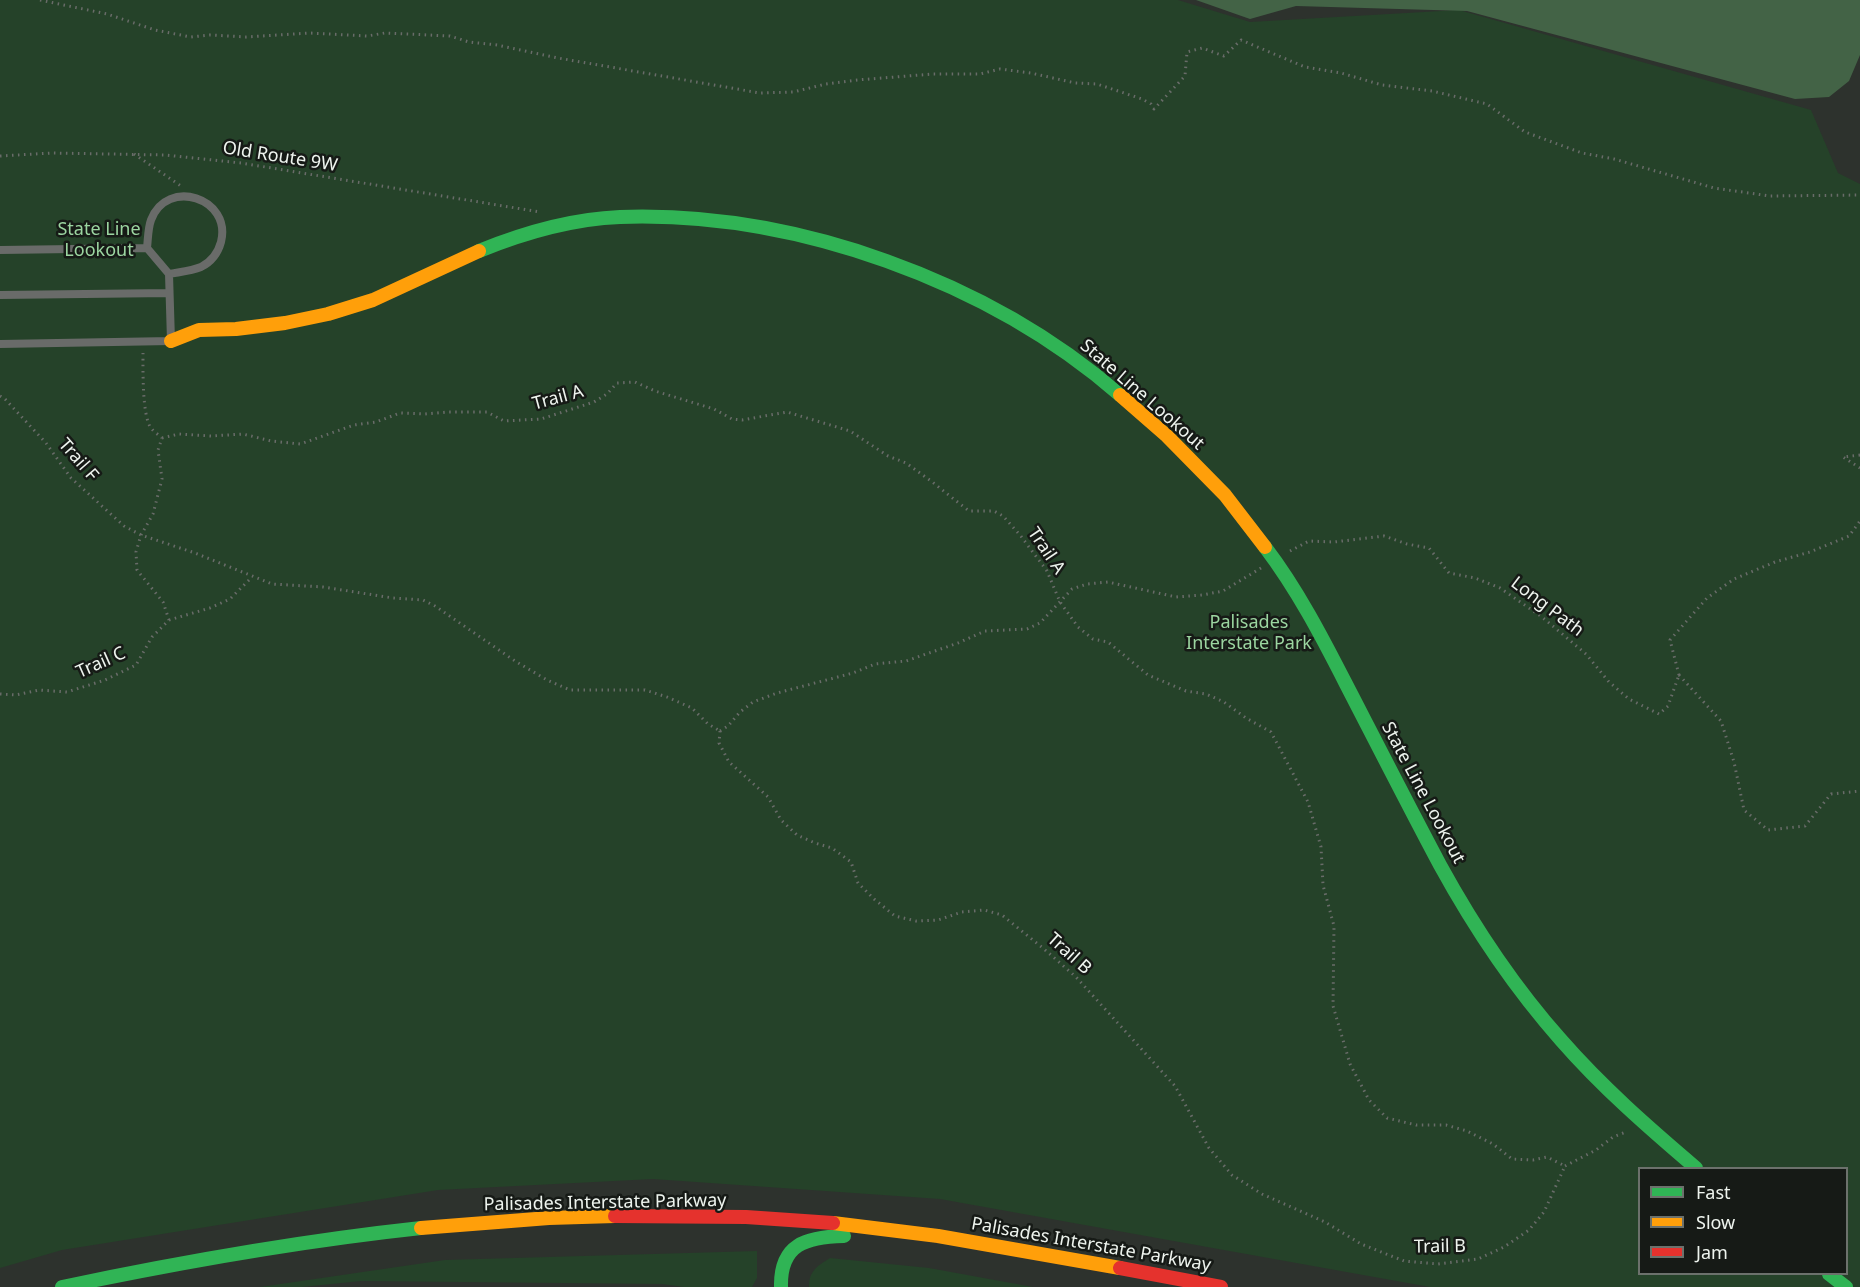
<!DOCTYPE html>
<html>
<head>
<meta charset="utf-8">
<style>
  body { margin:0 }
  #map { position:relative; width:1860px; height:1287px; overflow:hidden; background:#2d322d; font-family:"Noto Sans",sans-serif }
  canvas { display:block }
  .legend { position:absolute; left:1638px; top:1167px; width:210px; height:108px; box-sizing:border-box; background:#161a16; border:2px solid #6c716c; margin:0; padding:8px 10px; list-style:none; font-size:18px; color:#eef4ee }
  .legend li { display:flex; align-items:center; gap:12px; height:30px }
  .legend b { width:30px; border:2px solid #6c716c }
</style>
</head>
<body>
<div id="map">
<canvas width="1860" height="1287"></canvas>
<ul class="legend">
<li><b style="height:8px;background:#30b455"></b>Fast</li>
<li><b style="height:8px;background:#ff9f0a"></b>Slow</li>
<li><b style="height:8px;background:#e5322d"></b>Jam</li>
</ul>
</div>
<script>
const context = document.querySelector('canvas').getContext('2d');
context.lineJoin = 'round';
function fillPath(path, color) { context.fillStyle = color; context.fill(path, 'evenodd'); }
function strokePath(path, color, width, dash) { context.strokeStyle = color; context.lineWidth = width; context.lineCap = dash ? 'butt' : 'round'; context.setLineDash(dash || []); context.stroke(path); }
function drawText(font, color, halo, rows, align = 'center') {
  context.font = font + ' "Noto Sans",sans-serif'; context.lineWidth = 5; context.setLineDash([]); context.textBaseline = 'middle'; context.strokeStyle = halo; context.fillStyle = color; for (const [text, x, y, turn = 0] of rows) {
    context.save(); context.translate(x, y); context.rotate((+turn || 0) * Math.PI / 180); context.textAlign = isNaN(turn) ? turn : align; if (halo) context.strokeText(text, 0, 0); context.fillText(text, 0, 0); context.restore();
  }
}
fillPath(new Path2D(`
  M 0,0 L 1178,0 L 1250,22 L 1459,10 L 1811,110 L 1838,173 L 1860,184 L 1860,1287 L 1430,1287 L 940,1199 L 653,1179 L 438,1190 L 62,1250 L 0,1268 ZM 1640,1168 L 1846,1168 L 1846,1274 L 1640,1274 Z
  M 757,1251 L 757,1278 L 752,1287 L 684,1287 L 662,1284 L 361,1281 L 302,1287 L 260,1287 L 445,1260 Z
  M 830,1258 L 929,1268 L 1033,1287 L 809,1287 C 809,1271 817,1266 830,1258 Z`), '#254229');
fillPath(new Path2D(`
  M 1196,0 L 1860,0 L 1860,55 L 1849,81 L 1829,97 L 1795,99 L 1467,11 L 1296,6 L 1250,19 Z`), '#436346');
strokePath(new Path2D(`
  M 40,0 L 107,14 L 155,30 L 191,37 L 210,35 L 246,37 L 309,33 L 367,36 L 385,33 L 450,36 L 469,42 L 497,45 L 558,58 L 760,93 L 793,92 L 826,84 L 857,80 L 933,74 L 980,74 L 1000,69 L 1031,73 L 1075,83 L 1097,84 L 1142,99 L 1151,104 L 1154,109 L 1185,76 L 1187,52 L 1202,48 L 1224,56 L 1241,40 L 1305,67 L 1341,73 L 1382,85 L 1432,91 L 1487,104 L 1525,132 L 1582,153 L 1614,159 L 1714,188 L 1770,196 L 1860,195
  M 134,154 L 181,186
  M 0,156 L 52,153 L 165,155 L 241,163 L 540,212
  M 143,353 C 143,369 142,416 151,428 C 154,432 159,435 162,438
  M 0,396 L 5,399 L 46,443 L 71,478 L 124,526 L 141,535 L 195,553 L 272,584 L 323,587 L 393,598 L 423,600 L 435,606 L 515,661 L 547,680 L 570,690 L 645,690 L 667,697 L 692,708 L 708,724 L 720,731
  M 162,438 L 179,434 L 211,436 L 243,434 L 271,441 L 300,444 L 354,425 L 376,422 L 400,413 L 425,414 L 448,412 L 487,412 L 504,421 L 541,419 L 594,402 L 607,394 L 617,383 L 635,382 L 655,391 L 714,409 L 732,419 L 742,420 L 787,412 L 850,431 L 888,456 L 906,463 L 931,481 L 969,511 L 994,511 L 1003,516 L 1020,535 L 1047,571 L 1060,602 L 1078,627 L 1093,639 L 1108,642 L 1148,675 L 1186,691 L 1206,694 L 1224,702 L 1246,718 L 1271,732 L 1308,802 L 1321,847 L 1323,885 L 1334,926 L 1333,1006 L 1350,1064 L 1369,1100 L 1387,1118 L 1416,1125 L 1446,1125 L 1467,1131 L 1493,1144 L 1512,1159 L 1533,1160 L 1547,1157 L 1565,1166
  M 1860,455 L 1843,457 L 1860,468
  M 1290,551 L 1309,541 L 1334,542 L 1384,536 L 1407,544 L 1429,548 L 1449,573 L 1475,578 L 1500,588 L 1542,617 L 1586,654 L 1609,682 L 1629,699 L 1659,714 L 1668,706 L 1679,675
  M 169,620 L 210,608 L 230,599 L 252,577
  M 1679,675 L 1721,721 L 1734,762 L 1744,810 L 1768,830 L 1805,826 L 1831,794 L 1860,791
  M 1679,675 L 1670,640 L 1707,598 L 1734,579 L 1775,562 L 1810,552 L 1849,536 L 1860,521
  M 0,694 L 16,695 L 39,690 L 67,692 L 105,680 L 136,665 L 152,637 L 169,620 L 163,602 L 137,570 L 136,552 L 141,535 L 153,514 L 162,479 L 158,450 L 162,438
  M 720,731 L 719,743 L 729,762 L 768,797 L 781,820 L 797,835 L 815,843 L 832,848 L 851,862 L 858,883 L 874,899 L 895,916 L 916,921 L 938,920 L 962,912 L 984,910 L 1002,915 L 1044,949 L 1076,977 L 1175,1086 L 1209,1148 L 1232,1175 L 1262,1194 L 1325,1222 L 1361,1244 L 1404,1261 L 1438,1264 L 1478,1259 L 1504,1247 L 1529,1230 L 1544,1212 L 1565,1166
  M 720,731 L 728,726 L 740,712 L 753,702 L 777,693 L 853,673 L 875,664 L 906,661 L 958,643 L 985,631 L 1027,629 L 1040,623 L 1072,589 L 1087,584 L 1108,582 L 1176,597 L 1202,595 L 1223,591 L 1261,568
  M 1565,1166 L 1596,1150 L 1613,1137 L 1626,1132`), '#696c69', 3, [1.5, 4.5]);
strokePath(new Path2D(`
  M 147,248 C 148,239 148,228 151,220 C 167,177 232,198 221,242 C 218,253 211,262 201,267 C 191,271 179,272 169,274
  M 0,250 L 147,248 L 169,274 L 171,341 L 0,344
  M 0,295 L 169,293`), '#696b69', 8);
strokePath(new Path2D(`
  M 479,251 C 523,233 572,219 620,217 C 795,211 989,281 1120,395
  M 1265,547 C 1297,589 1322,637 1346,684 C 1377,744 1408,805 1440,865 C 1474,927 1514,987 1561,1040 C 1602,1087 1649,1128 1696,1168
  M 1829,1274 L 1846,1287
  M 62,1287 C 181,1262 300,1241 421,1228
  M 781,1287 C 780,1244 806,1237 844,1236`), '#30b455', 14);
strokePath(new Path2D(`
  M 171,341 L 199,330 L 236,329 L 285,323 L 328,314 L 373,300 L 479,251
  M 1120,395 L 1167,436 L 1225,495 L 1265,547
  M 833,1223 L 938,1236 L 1120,1268
  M 421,1228 L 549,1218 L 615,1216`), '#ff9f0a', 14);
strokePath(new Path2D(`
  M 615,1216 L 746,1217 L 833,1223
  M 1120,1268 L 1221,1287`), '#e5322d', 14);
drawText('18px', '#eef4ee', '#161a16', [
  ["Old Route 9W",280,157,9],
  ["State Line Lookout",1142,395,41],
  ["Trail A",558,398,-15],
  ["Trail F",78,460,49],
  ["Trail A",1046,551,56],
  ["Long Path",1547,607,37],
  ["Trail C",101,663,-24],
  ["State Line Lookout",1423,793,62],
  ["Trail B",1069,954,42],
  ["Palisades Interstate Parkway",605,1203,-1],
  ["Palisades Interstate Parkway",1091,1245,10],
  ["Trail B",1440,1247,-1]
]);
drawText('18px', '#9bd5a0', '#161a16', [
  ["State Line",99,230],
  ["Lookout",99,251],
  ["Palisades",1249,623],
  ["Interstate Park",1249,644]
]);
</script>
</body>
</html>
